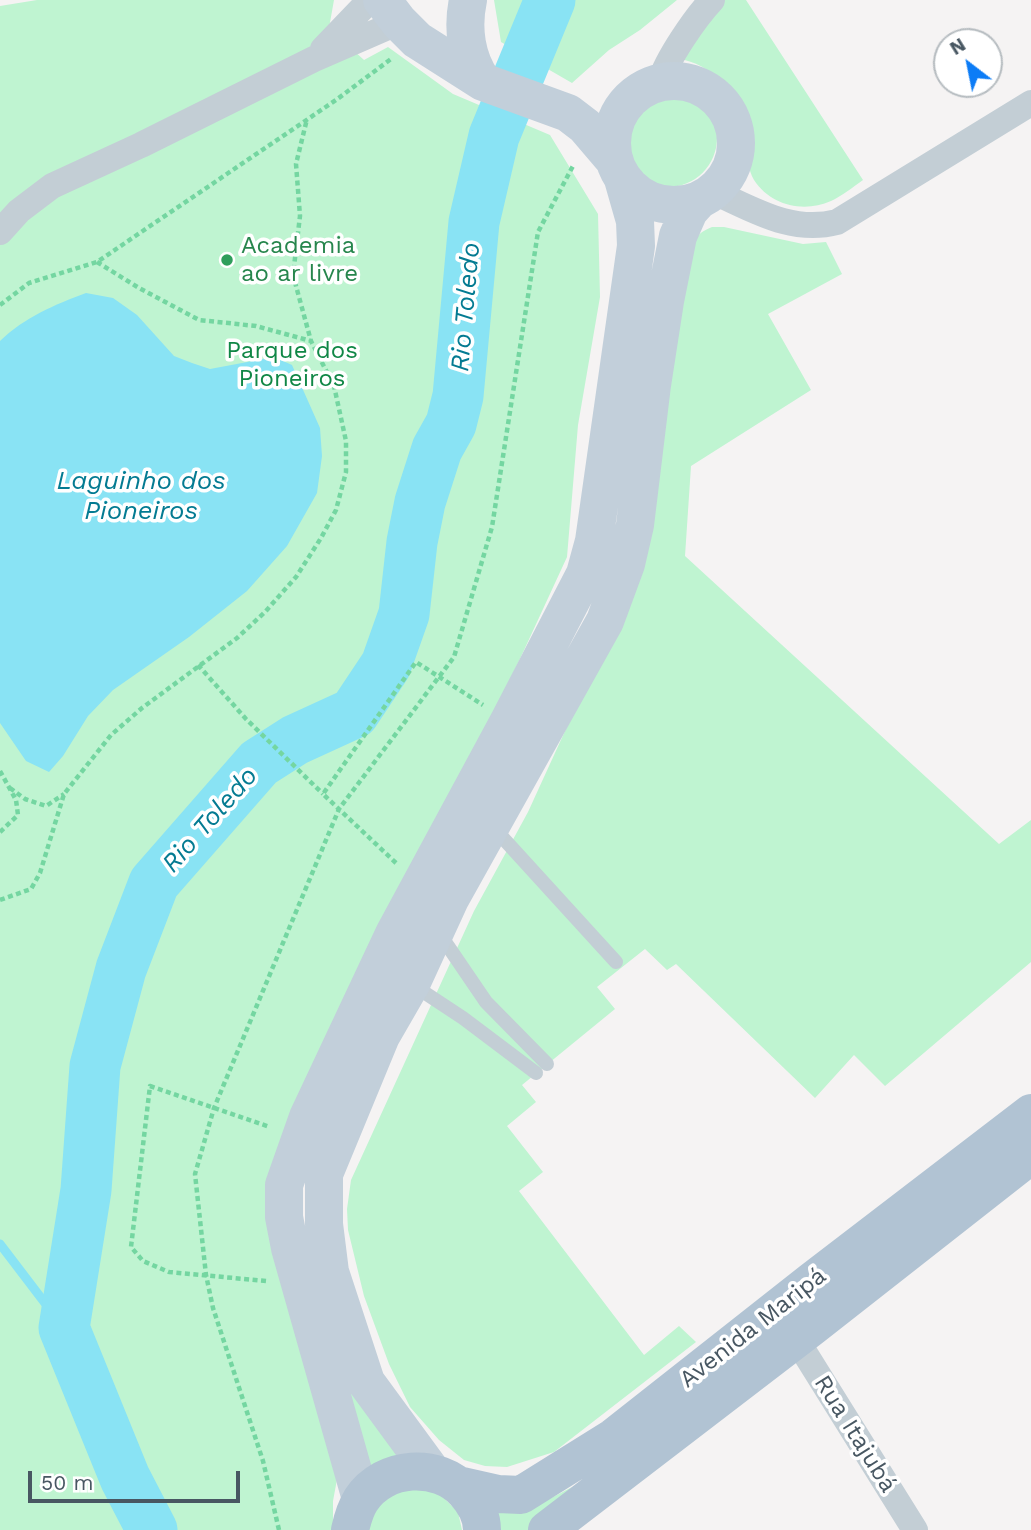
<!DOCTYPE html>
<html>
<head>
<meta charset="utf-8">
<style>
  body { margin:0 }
  #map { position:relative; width:1031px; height:1530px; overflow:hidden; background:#f5f3f3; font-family:"Work Sans",sans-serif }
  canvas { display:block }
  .north { position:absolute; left:933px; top:28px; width:70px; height:70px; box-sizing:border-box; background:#fff; border:2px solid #b6bcc0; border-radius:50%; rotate:328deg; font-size:19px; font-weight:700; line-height:28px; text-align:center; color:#485762 }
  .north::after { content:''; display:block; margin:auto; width:24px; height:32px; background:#0c7cf6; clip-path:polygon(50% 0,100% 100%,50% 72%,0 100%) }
  .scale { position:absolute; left:28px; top:1471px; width:212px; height:32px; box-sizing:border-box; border:4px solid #485762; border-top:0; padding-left:9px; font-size:21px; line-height:24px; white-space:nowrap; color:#485762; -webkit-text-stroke:5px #fff; paint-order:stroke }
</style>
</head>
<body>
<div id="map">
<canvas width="1031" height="1530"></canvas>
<div class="north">N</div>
<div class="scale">50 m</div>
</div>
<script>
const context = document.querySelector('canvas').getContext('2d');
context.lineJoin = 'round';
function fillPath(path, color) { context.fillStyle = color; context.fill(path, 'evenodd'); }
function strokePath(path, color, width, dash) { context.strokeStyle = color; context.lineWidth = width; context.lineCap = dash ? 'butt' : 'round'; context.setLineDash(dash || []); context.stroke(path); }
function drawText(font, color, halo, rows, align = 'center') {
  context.font = font + ' "Work Sans",sans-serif'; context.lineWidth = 7; context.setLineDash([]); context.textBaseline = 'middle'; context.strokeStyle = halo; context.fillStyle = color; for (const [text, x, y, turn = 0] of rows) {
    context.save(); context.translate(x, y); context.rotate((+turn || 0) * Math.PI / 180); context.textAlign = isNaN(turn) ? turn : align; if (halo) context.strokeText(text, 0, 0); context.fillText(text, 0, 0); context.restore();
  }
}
fillPath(new Path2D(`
  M 37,0 L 334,0 L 329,28 L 364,60 L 388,47 L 453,94 L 550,135 L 598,214 L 600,297 L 578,425 L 567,557 L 519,661 L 274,1168 L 338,1474 L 333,1501 L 333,1530 L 0,1530 L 0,6 Z
  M 494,0 L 677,0 L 640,30 L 609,50 L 572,83 L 501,42 Z
  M 725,0 L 746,0 L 863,180 C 853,187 842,196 831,201 C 804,213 771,206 754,180 C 748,170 747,155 745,144 C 736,103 725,69 681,59 L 712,12 Z
  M619 138a49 49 0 1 1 98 0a49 49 0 1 1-98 0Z
  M 712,227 L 724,227 L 803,244 L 826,242 L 842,274 L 768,314 L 811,390 L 691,466 L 685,556 L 999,844 L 1031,820 L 1031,962 L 885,1086 L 854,1055 L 815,1098 L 676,964 L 667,970 L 645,949 L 597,987 L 615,1009 L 522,1085 L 536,1102 L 507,1126 L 543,1172 L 519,1191 L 644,1355 L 679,1326 L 696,1342 L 554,1452 L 507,1467 L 485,1466 L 464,1460 L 439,1440 L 410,1407 L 389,1364 L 364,1296 L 348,1230 L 347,1209 L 351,1180 L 474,911 L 528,812 L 629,591 L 686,257 C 693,242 696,233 712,227 Z
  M 347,1388 L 405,1456 L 370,1466 Z
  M 572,1487 L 530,1530 L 491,1530 L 490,1507 L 538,1505 Z
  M 435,1489 L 458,1512 L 462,1530 L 363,1530 L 387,1490 Z`), '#bff4d1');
fillPath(new Path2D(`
  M 86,293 L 113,298 L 137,315 L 174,356 L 192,363 L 210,369 L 274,357 L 292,365 L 320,428 L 322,456 L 317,493 L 287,546 L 247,591 L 189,637 L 113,690 L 88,716 L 63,756 L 49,772 L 26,761 L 0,723 L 0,341 C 25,317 54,305 86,293 Z`), '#89e3f4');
strokePath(new Path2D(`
  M 0,1244 L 64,1328`), '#89e3f4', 9);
strokePath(new Path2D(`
  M 152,1530 L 125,1478 L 64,1328 L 86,1190 L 95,1066 L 121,969 L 154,883 L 259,763 L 295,740 L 354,713 L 386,665 L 404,614 L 412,542 L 420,502 L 437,449 L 451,424 L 458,396 L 474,222 L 494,136 L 550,0`), '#89e3f4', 51);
strokePath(new Path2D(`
  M 97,262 L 139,288 L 199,320 L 256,326 L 311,341
  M 0,305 L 29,283 L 97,262 L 336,100 L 391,59
  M 198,665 L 246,719 L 323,794
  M 0,771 L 16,800 L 18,815 L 0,832
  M 10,788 L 25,799 L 46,806 L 64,794
  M 396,863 L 323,794 L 416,662 L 483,705
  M 0,900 L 31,889 L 40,873 L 64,794 L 111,735 L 142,708 L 237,638 L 265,612 L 296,577 L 321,538 L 336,510 L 346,472 L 346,441 L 334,386 L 311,341 L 293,275 L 300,216 L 296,164 L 307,119
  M 266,1281 L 169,1272 L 143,1261 L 131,1247 L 150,1086 L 270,1127
  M 279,1530 L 263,1461 L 213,1308 L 206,1275 L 195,1174 L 214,1108 L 339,809 L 454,657 L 492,527 L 538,232 L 574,164`), '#74d6a1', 4.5, [5, 3.5]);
strokePath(new Path2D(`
  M 492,826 L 616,962
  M 439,933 L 486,1002 L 547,1064
  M 413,985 L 463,1018 L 536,1073`), '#c3ced5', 14);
strokePath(new Path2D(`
  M 323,49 L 370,0
  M 660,82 C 667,59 695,18 712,0
  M 712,191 C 753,209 791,234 837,222 L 1031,103
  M 0,232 L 19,211 L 52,186 L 141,145 L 314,59 L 399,22
  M 796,1339 L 915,1530`), '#c3ced5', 26);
strokePath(new Path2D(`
  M 382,0 L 399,22 L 417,40 L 483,82 L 568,113 L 585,126 L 614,160
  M 468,0 C 462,28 466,59 483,82
  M612 143a62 62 0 1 1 124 0a62 62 0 1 1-124 0Z
  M 432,1472 L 366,1382 L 330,1272 L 324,1224 L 324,1174 L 381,1036 L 411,984 L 450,899 L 605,621 L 626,564 L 635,525 L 652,385 L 665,301 L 678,236 L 689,211 L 699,200
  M 361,1499 L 290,1248 L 284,1217 L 284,1185 L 308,1117 L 394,934 L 509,721 L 585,574 L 594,541 L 636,246 L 635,221 L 623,179`), '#c2cfda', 38);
strokePath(new Path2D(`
  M 458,1485 L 498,1494 L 521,1495 L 614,1437 L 812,1281 L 1031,1113
  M 350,1530 C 352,1521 356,1508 361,1500 C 384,1465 438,1462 465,1492 C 474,1502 482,1515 482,1530
  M 547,1530 L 812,1327 L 1031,1155`), '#b1c3d3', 38);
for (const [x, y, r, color] of [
  [227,260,7,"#2e9e5b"]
]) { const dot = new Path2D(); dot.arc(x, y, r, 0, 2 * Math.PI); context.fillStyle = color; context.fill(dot); strokePath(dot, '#fff', 2.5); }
drawText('24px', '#27864d', '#fff', [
  ["Academia",241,246],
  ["ao ar livre",241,274]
], 'left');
drawText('24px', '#108746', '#fff', [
  ["Parque dos",292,351],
  ["Pioneiros",292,379]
]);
drawText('24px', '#485762', '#fff', [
  ["Avenida Maripá",753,1328,-38],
  ["Rua Itajubá",855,1434,58]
]);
drawText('italic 26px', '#047b92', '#fff', [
  ["Rio Toledo",466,307,-85],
  ["Laguinho dos",141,481],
  ["Pioneiros",141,511],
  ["Rio Toledo",210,820,-49]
]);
</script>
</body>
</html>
